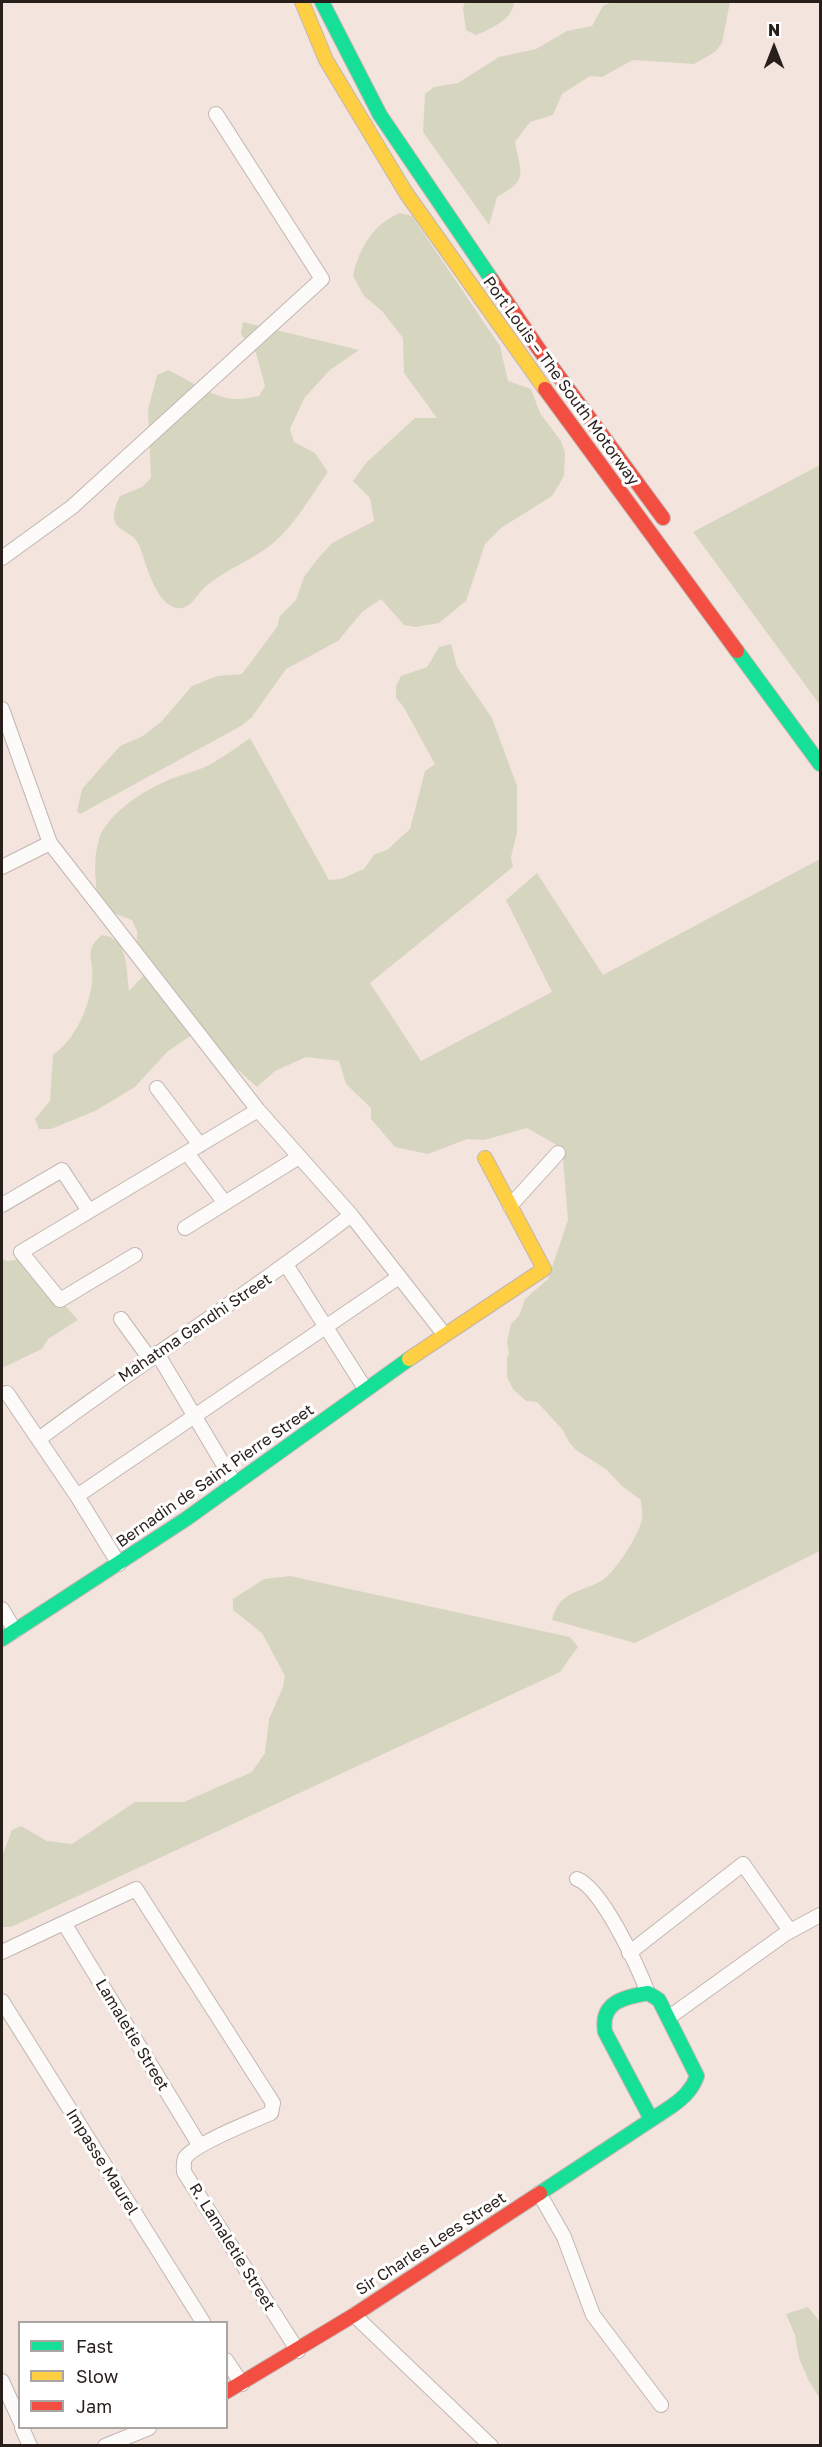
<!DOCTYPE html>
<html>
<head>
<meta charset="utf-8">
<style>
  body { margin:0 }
  #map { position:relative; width:822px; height:2447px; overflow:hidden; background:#f3e4de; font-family:"Golos Text",sans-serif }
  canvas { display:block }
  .frame { position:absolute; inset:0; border:3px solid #281e1a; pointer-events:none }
  .legend { position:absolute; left:18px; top:2321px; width:210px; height:108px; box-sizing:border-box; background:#fff; border:2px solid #a9a5a3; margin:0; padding:8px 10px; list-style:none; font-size:18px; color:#281e1a }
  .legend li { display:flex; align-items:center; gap:12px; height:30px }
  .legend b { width:30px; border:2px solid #a9a5a3 }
  .north { position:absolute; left:744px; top:18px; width:60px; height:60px; -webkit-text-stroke:4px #fff; paint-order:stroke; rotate:0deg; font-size:16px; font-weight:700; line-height:24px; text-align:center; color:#281e1a }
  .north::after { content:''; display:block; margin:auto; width:21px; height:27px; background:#281e1a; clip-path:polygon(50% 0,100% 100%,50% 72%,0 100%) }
</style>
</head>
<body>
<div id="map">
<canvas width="822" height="2447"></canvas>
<div class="frame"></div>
<ul class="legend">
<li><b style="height:8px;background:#16e098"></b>Fast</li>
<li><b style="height:8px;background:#ffcf43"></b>Slow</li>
<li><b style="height:8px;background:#f24e42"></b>Jam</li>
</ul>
<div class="north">N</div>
</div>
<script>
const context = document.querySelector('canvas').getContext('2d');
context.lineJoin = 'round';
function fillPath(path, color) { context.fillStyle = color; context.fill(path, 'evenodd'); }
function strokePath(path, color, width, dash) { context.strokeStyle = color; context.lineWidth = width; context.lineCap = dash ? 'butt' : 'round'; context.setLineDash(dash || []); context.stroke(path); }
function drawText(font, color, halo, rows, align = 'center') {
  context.font = font + ' "Golos Text",sans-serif'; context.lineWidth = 6; context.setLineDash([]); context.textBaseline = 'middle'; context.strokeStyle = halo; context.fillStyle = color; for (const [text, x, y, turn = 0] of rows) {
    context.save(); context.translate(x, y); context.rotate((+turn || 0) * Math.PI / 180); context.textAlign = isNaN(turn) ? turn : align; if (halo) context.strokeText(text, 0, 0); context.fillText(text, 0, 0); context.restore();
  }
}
fillPath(new Path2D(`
  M 465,2 L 514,2 C 513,19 491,29 476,35 L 466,30 L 463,8 Z
  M 612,2 L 730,2 L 722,43 L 715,52 L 694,64 L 633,60 L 602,77 L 590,76 L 562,94 L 553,115 L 530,122 L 515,142 C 521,175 529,179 497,197 L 489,225 L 423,132 L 425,94 L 434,87 L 458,83 L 499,57 L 536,49 L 567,31 L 592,26 L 603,6 Z
  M 400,213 L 412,216 L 500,346 L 508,381 L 531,389 L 540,413 L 561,441 L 565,453 L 564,476 L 552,496 L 501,528 L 485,544 L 466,601 L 439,623 L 416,627 L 404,625 L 381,599 L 362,612 L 338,641 L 286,669 L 252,717 L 241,726 L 80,814 L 77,811 L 82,789 L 120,746 L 143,736 L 161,722 L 192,686 L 217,676 L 242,674 L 277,627 L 280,616 L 296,600 L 304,577 L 316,561 L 332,543 L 374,521 L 370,498 L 353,481 L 367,462 L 415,418 L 437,418 L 404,373 L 403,338 L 382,311 L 364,296 L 353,276 C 359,248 373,224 400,213 Z
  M 243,322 L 359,350 L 330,370 L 305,397 L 290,429 L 294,442 L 315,453 L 328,472 C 309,498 293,529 267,548 C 248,562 223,571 205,587 C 196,595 191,610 177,608 C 156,605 146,564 140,547 C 132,525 101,535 120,496 L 142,487 L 151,478 L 148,410 L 157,375 L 168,370 C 186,378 216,400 236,399 C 243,399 252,397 259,396 L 265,386 L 256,353 L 241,334 Z
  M 820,465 L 820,705 L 693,532 Z
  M 451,644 L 457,667 L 492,718 L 517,786 L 517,833 L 511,857 L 513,867 L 370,983 L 421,1061 L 552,992 L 506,900 L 537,873 L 603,975 L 820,859 L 820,1551 L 635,1643 L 552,1620 C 560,1590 578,1594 601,1581 C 615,1573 639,1535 642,1519 C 643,1513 641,1506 641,1500 L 623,1487 L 606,1469 L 576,1450 L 569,1442 L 562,1429 L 537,1402 L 526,1401 L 513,1389 L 507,1377 L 507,1358 L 509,1353 L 507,1342 L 511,1324 L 519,1316 L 525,1299 L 548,1279 L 568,1220 L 562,1148 L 527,1128 L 484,1140 L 467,1139 L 428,1154 L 395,1147 L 371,1119 L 371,1108 L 346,1084 L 339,1061 L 306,1057 L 275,1071 L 257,1087 L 196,1032 L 167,1052 L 135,1087 L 95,1111 L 51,1129 L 39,1129 L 35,1119 L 50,1101 L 53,1055 C 75,1039 89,1009 92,982 C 95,960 82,951 102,935 C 129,938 126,969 129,991 L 145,974 L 136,953 L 137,931 L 132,920 L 99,908 C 96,886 92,862 99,839 C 106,815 142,792 164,782 C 179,775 196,772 211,764 C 225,756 237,747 250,738 L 329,880 L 341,879 L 364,869 L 375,854 L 387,850 L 410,829 L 425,771 L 435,764 L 403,706 L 396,698 L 396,686 L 401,676 L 427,667 L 439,647 Z
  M 30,1258 L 41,1265 L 48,1287 L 78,1320 L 48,1339 L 42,1349 L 2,1368 L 2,1259 L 7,1261 Z
  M 290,1576 L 570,1637 L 578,1647 L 560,1672 L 11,1927 L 2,1927 L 2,1856 L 12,1830 L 21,1826 L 47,1841 L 72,1844 L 135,1802 L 184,1802 L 252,1772 L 265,1753 L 269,1719 L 283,1687 L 285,1676 L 262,1633 L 233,1610 L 233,1599 L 264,1579 Z
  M 808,2307 L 820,2322 L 820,2399 L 808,2379 L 799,2358 L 795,2335 L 786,2314 Z`), '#d6d6c0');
const street = new Path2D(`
  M 2,558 L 72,507 L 322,279 L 216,114
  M 2,709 L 50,843 L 258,1110 L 351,1215 L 444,1334
  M 2,867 L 50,843
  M 157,1088 L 200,1145
  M 187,1153 L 225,1203 L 299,1157
  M 2,1205 L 62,1170 L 89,1211
  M 510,1206 L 558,1153
  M 185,1228 L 225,1203
  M 135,1255 L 60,1300 L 21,1252 L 258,1110
  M 287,1266 L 366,1390
  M 121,1319 L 150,1359
  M 157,1353 L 235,1484
  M 7,1393 L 77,1496 L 119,1564
  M 39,1439 C 141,1362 250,1294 351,1215
  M 77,1496 L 399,1277
  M 2,1609 L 15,1631
  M 577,1879 C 602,1888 638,1967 648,1993
  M 64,1923 L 200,2146
  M 2,1952 L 136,1889 L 273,2103 L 271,2113 C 253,2121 194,2144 185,2158 C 183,2163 184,2167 184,2172 L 298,2351
  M 629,1953 L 743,1864 L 790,1931
  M 2,2001 L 203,2322
  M 668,2018 L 785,1934 L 820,1915
  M 539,2193 L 564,2237 L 593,2315 L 661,2405
  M 354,2315 L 491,2446
  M 226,2360 L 242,2384
  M 2,2381 L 20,2421
  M 22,2428 L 30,2446
  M 105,2446 L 149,2428`);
const fast = new Path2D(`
  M 322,2 L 380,115 L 492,280
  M 737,651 L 820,764
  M 2,1639 L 186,1519 L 409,1359
  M 540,2193 L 672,2106 C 683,2098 692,2090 697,2076 L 659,2000 L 648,1993 C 624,1997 600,2002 605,2032 L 651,2119`);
const slow = new Path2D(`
  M 302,2 L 326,60 L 406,193 L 545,389
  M 409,1359 L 544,1269 L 485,1158`);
const jam = new Path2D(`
  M 492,280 L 538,348 L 663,518
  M 545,389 L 737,651
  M 226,2392 L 354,2315 L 540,2193`);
strokePath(street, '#c2b6b1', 16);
strokePath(fast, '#c2b6b1', 16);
strokePath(slow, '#c2b6b1', 16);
strokePath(jam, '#c2b6b1', 16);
strokePath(street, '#fdfbfa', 14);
strokePath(fast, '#16e098', 14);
strokePath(slow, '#ffcf43', 14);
strokePath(jam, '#f24e42', 14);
drawText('16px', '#281e1a', '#fff', [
  ["Port Louis – The South Motorway",561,381,54],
  ["Mahatma Gandhi Street",195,1328,-34],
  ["Bernadin de Saint Pierre Street",215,1476,-35],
  ["Lamaletie Street",132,2035,59],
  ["Impasse Maurel",102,2162,58],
  ["Sir Charles Lees Street",431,2244,-33],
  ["R. Lamaletie Street",232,2247,58]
]);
</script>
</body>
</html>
